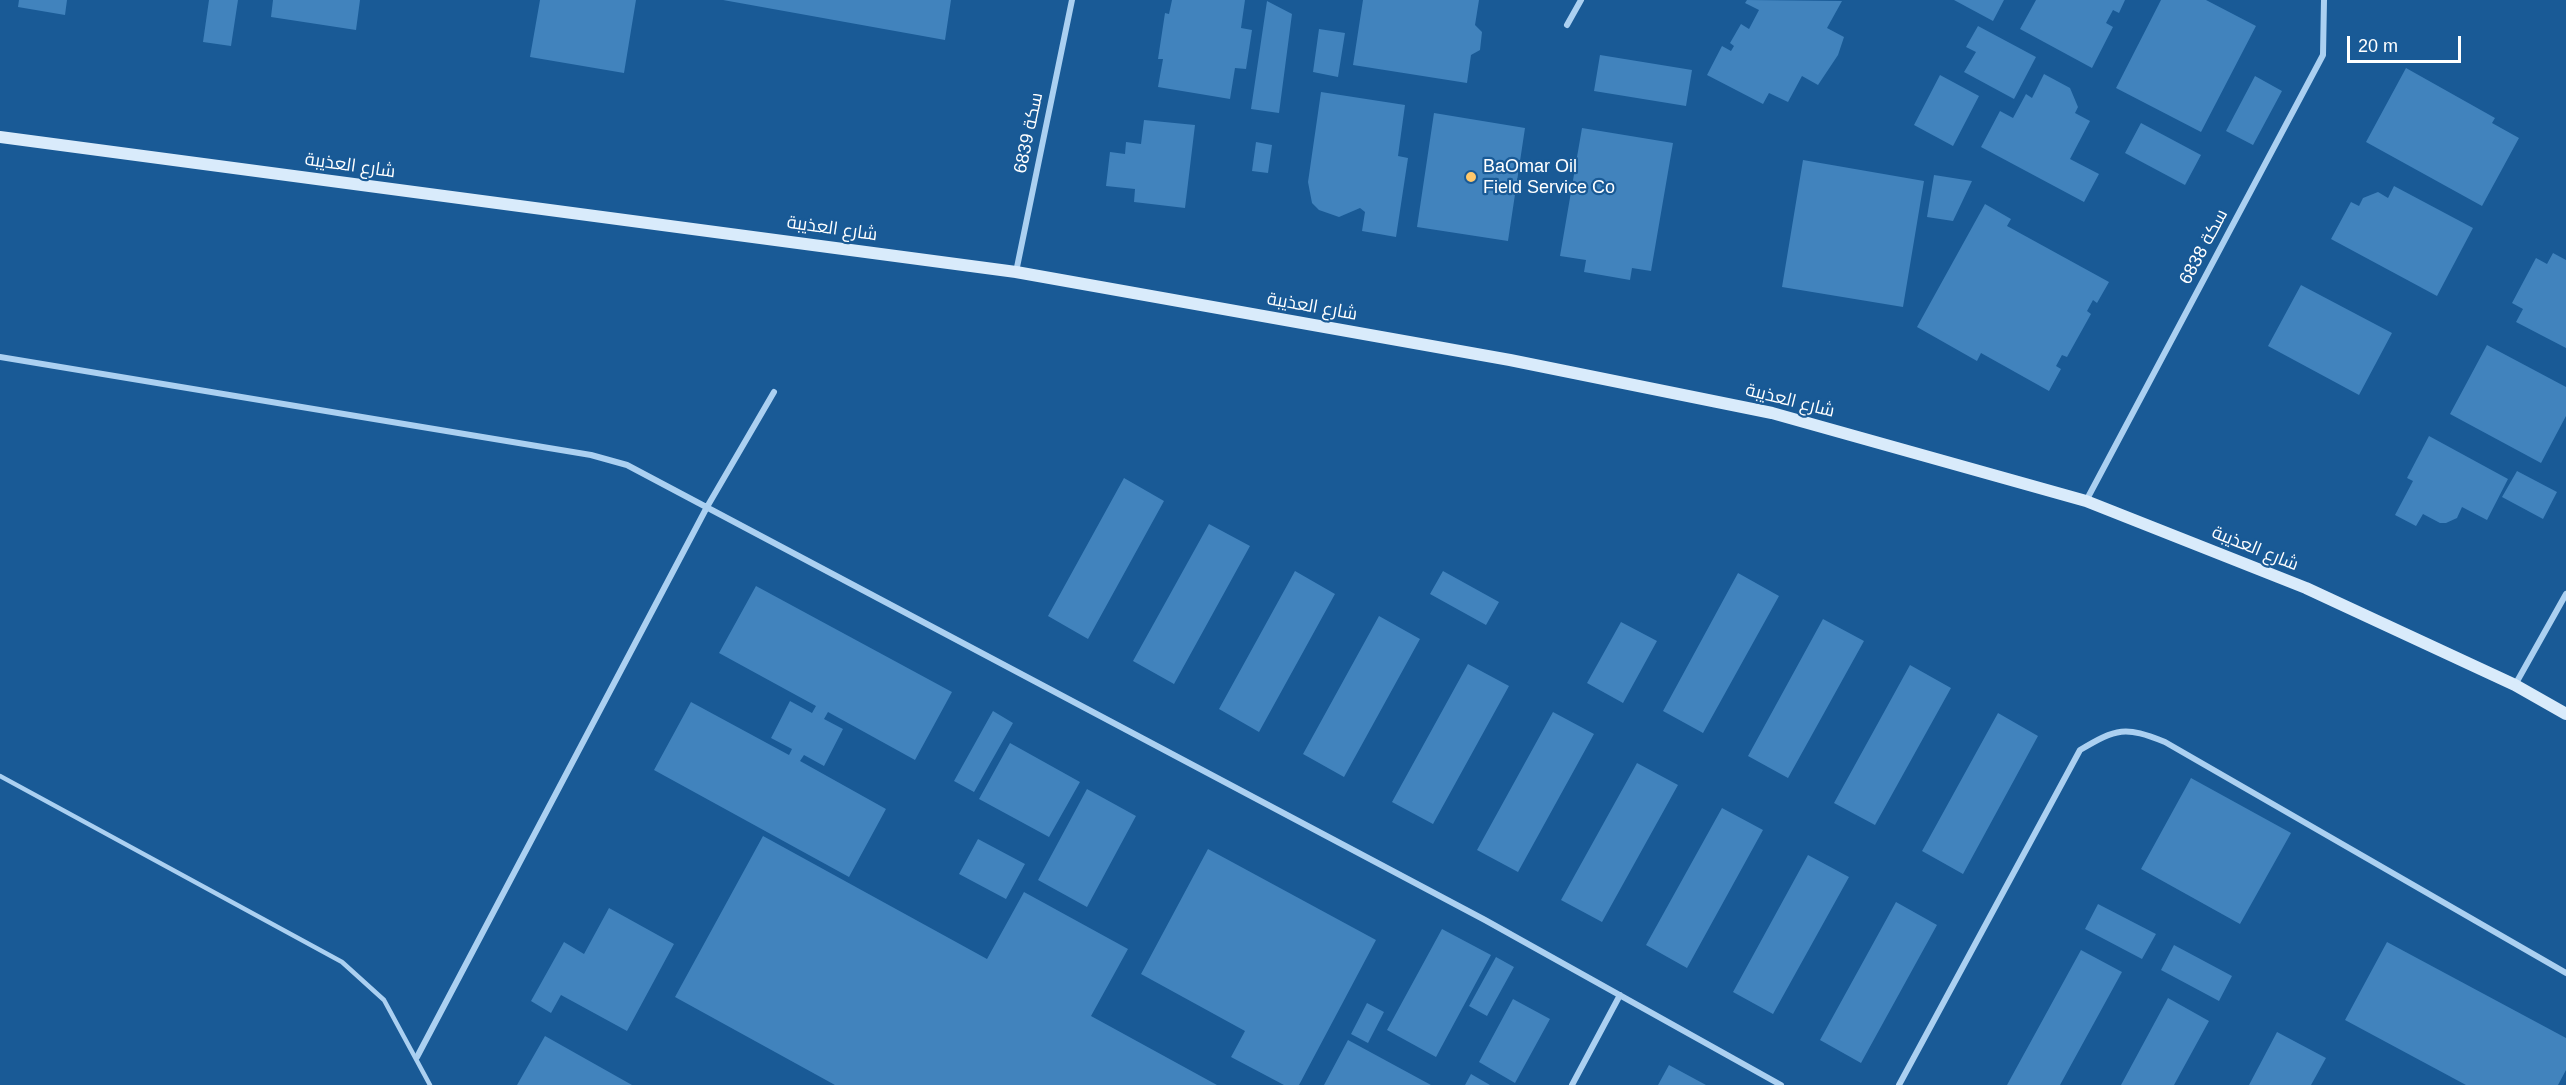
<!DOCTYPE html>
<html>
<head>
<meta charset="utf-8">
<style>
  body { margin:0 }
  #map { position:relative; width:2566px; height:1085px; overflow:hidden; background:#195a96; font-family:Arial,sans-serif }
  canvas { display:block }
  .scale { position:absolute; left:2347px; top:36px; width:114px; height:27px; box-sizing:border-box; border:3px solid #fff; border-top:0; padding-left:8px; font-size:18px; line-height:21px; white-space:nowrap; color:#fff; -webkit-text-stroke:4px #195a96; paint-order:stroke }
</style>
</head>
<body>
<div id="map">
<canvas width="2566" height="1085"></canvas>
<div class="scale">20 m</div>
</div>
<script>
const context = document.querySelector('canvas').getContext('2d');
context.lineJoin = 'round';
function fillPath(path, color) { context.fillStyle = color; context.fill(path, 'evenodd'); }
function strokePath(path, color, width, dash) { context.strokeStyle = color; context.lineWidth = width; context.lineCap = dash ? 'butt' : 'round'; context.setLineDash(dash || []); context.stroke(path); }
function drawText(font, color, halo, rows, align = 'center') {
  context.font = font + ' Arial,Cairo,sans-serif'; context.lineWidth = 4.5; context.setLineDash([]); context.textBaseline = 'middle'; context.strokeStyle = halo; context.fillStyle = color; for (const [text, x, y, turn = 0] of rows) {
    context.save(); context.translate(x, y); context.rotate((+turn || 0) * Math.PI / 180); context.textAlign = isNaN(turn) ? turn : align; if (halo) context.strokeText(text, 0, 0); context.fillText(text, 0, 0); context.restore();
  }
}
fillPath(new Path2D(`
  M 19,0 L 67,0 L 65,15 L 18,7 Z
  M 209,0 L 238,0 L 231,46 L 203,42 Z
  M 273,0 L 360,0 L 356,30 L 271,17 Z
  M 540,0 L 636,0 L 624,73 L 530,57 Z
  M 723,0 L 951,0 L 945,40 Z
  M 1172,0 L 1245,0 L 1241,28 L 1252,30 L 1246,69 L 1235,68 L 1230,99 L 1158,87 L 1163,59 L 1158,59 L 1165,13 L 1169,14 Z
  M 1363,0 L 1479,0 L 1475,25 L 1482,32 L 1480,50 L 1471,55 L 1467,83 L 1353,65 Z
  M 1747,0 L 1842,1 L 1827,28 L 1844,37 L 1838,55 L 1818,85 L 1802,76 L 1788,102 L 1769,93 L 1763,104 L 1707,75 L 1722,46 L 1731,51 L 1734,46 L 1730,43 L 1741,24 L 1749,29 L 1759,10 L 1745,3 Z
  M 1954,0 L 2004,0 L 1993,21 Z
  M 2036,0 L 2125,0 L 2119,13 L 2113,10 L 2106,23 L 2113,27 L 2092,68 L 2020,29 Z
  M 2161,0 L 2206,0 L 2256,26 L 2201,132 L 2116,88 Z
  M 1267,1 L 1292,14 L 1279,113 L 1251,109 Z
  M 1978,26 L 2036,57 L 2014,99 L 1964,72 L 1976,52 L 1966,47 Z
  M 1319,29 L 1345,33 L 1338,77 L 1313,72 Z
  M 1600,55 L 1692,70 L 1686,106 L 1594,91 Z
  M 2406,68 L 2495,118 L 2492,123 L 2519,138 L 2482,206 L 2366,142 Z
  M 2044,74 L 2070,88 L 2078,107 L 2075,113 L 2090,121 L 2070,159 L 2099,174 L 2084,202 L 1981,147 L 2000,111 L 2013,118 L 2026,94 L 2032,98 Z
  M 1940,75 L 1979,96 L 1953,146 L 1914,125 Z
  M 2255,76 L 2282,91 L 2253,145 L 2226,131 Z
  M 1321,92 L 1405,105 L 1398,156 L 1408,158 L 1396,237 L 1362,231 L 1365,212 L 1360,208 L 1339,217 L 1319,210 L 1312,203 L 1308,182 Z
  M 1434,113 L 1525,128 L 1508,241 L 1417,227 Z
  M 1144,120 L 1195,125 L 1185,208 L 1134,202 L 1135,189 L 1106,186 L 1110,152 L 1125,154 L 1126,142 L 1141,144 Z
  M 2141,123 L 2201,155 L 2185,185 L 2125,153 Z
  M 1582,128 L 1673,143 L 1651,271 L 1632,268 L 1630,280 L 1584,272 L 1586,260 L 1560,256 Z
  M 1256,142 L 1272,145 L 1268,173 L 1252,171 Z
  M 1803,160 L 1924,181 L 1903,307 L 1782,287 Z
  M 1934,175 L 1972,181 L 1953,221 L 1927,217 Z
  M 2394,186 L 2473,228 L 2437,296 L 2331,239 L 2351,202 L 2359,206 L 2363,198 L 2378,192 L 2388,198 Z
  M 1985,204 L 2011,219 L 2007,226 L 2109,282 L 2097,303 L 2093,300 L 2087,311 L 2091,314 L 2067,357 L 2062,355 L 2056,366 L 2061,369 L 2049,391 L 1981,353 L 1977,361 L 1917,327 Z
  M 2553,253 L 2566,260 L 2566,348 L 2516,322 L 2523,309 L 2512,303 L 2536,258 L 2547,264 Z
  M 2301,285 L 2392,333 L 2359,395 L 2268,346 Z
  M 2487,345 L 2566,387 L 2566,416 L 2541,463 L 2450,414 Z
  M 2429,436 L 2508,479 L 2487,520 L 2462,507 L 2457,518 L 2446,523 L 2440,523 L 2423,514 L 2416,526 L 2395,515 L 2413,481 L 2407,478 Z
  M 2517,471 L 2557,492 L 2543,519 L 2502,497 Z
  M 1124,478 L 1164,501 L 1088,639 L 1048,616 Z
  M 1209,524 L 1250,546 L 1174,684 L 1133,661 Z
  M 1295,571 L 1335,594 L 1259,732 L 1219,709 Z
  M 1443,571 L 1499,602 L 1486,625 L 1430,594 Z
  M 1738,573 L 1779,596 L 1703,733 L 1663,711 Z
  M 756,586 L 952,692 L 915,760 L 828,712 L 824,719 L 843,729 L 824,766 L 804,755 L 800,761 L 886,809 L 849,877 L 654,770 L 691,702 L 789,755 L 792,749 L 771,738 L 790,701 L 812,713 L 816,706 L 719,653 Z
  M 1379,616 L 1420,639 L 1344,777 L 1303,754 Z
  M 1823,619 L 1864,641 L 1788,778 L 1748,756 Z
  M 1621,622 L 1657,641 L 1623,703 L 1587,683 Z
  M 1468,664 L 1509,686 L 1433,824 L 1392,802 Z
  M 1910,665 L 1951,688 L 1875,825 L 1834,803 Z
  M 993,711 L 1013,723 L 974,792 L 954,781 Z
  M 1553,712 L 1594,734 L 1518,872 L 1477,850 Z
  M 1998,713 L 2038,736 L 1963,874 L 1922,851 Z
  M 1010,743 L 1080,782 L 1049,837 L 979,799 Z
  M 1637,763 L 1678,785 L 1602,922 L 1561,900 Z
  M 2191,778 L 2291,833 L 2240,924 L 2141,869 Z
  M 1087,789 L 1136,816 L 1087,907 L 1038,880 Z
  M 1722,808 L 1763,830 L 1687,968 L 1646,945 Z
  M 763,836 L 987,959 L 1024,892 L 1128,949 L 1091,1016 L 1217,1085 L 835,1085 L 675,997 Z
  M 978,839 L 1025,864 L 1006,899 L 959,874 Z
  M 1208,849 L 1376,940 L 1299,1085 L 1284,1085 L 1231,1057 L 1245,1031 L 1141,974 Z
  M 1808,855 L 1849,877 L 1773,1014 L 1733,992 Z
  M 1896,902 L 1937,925 L 1861,1063 L 1820,1040 Z
  M 2098,904 L 2156,934 L 2142,959 L 2085,929 Z
  M 609,908 L 674,944 L 627,1031 L 561,995 L 551,1013 L 531,1001 L 564,942 L 584,954 Z
  M 1442,929 L 1491,955 L 1436,1057 L 1387,1030 Z
  M 2387,942 L 2566,1038 L 2566,1070 L 2558,1085 L 2466,1085 L 2345,1020 Z
  M 2174,945 L 2232,976 L 2219,1001 L 2161,970 Z
  M 2081,950 L 2122,972 L 2060,1085 L 2007,1085 Z
  M 1496,957 L 1514,967 L 1487,1016 L 1469,1006 Z
  M 2168,998 L 2209,1021 L 2174,1085 L 2121,1085 Z
  M 1513,999 L 1550,1019 L 1515,1083 L 1479,1062 Z
  M 1367,1003 L 1384,1012 L 1368,1043 L 1351,1034 Z
  M 2277,1032 L 2326,1058 L 2311,1085 L 2249,1085 Z
  M 545,1036 L 632,1085 L 517,1085 Z
  M 1348,1040 L 1431,1085 L 1324,1085 Z
  M 1669,1065 L 1706,1085 L 1658,1085 Z
  M 1471,1074 L 1490,1085 L 1465,1085 Z`), '#4183bd');
strokePath(new Path2D(`
  M 0,776 L 342,962 L 384,1000 L 430,1085`), '#abd0f1', 4.5);
strokePath(new Path2D(`
  M 1567,25 L 1581,0
  M 1016,272 L 1072,0
  M 0,357 L 591,455 L 627,465 L 1485,920 L 1781,1085
  M 2086,501 L 2323,55 L 2324,0
  M 2515,685 L 2566,594
  M 417,1057 L 707,507 L 774,392
  M 1572,1085 L 1620,995
  M 1899,1085 L 2080,750 C 2117,728 2125,726 2165,742 L 2566,973`), '#abd0f1', 6);
strokePath(new Path2D(`
  M 0,137 L 1016,272 L 1510,360 L 1772,413 L 2086,501 L 2306,588 L 2515,685 L 2566,714`), '#d9ebfb', 12);
for (const [x, y, r, color] of [
  [1471,177,6,"#ffc86b"]
]) { const dot = new Path2D(); dot.arc(x, y, r, 0, 2 * Math.PI); context.fillStyle = color; context.fill(dot); strokePath(dot, '#195a96', 2); }
drawText('18px', '#fff', '#195a96', [
  ["سكة 6839",1029,133,-78],
  ["شارع العذيبة",350,166,8],
  ["شارع العذيبة",832,229,8],
  ["سكة 6838",2204,247,-62],
  ["شارع العذيبة",1312,307,10],
  ["شارع العذيبة",1790,401,14],
  ["شارع العذيبة",2255,549,22]
]);
drawText('18px', '#fff', '#195a96', [
  ["BaOmar Oil",1483,167],
  ["Field Service Co",1483,188]
], 'left');
</script>
</body>
</html>
